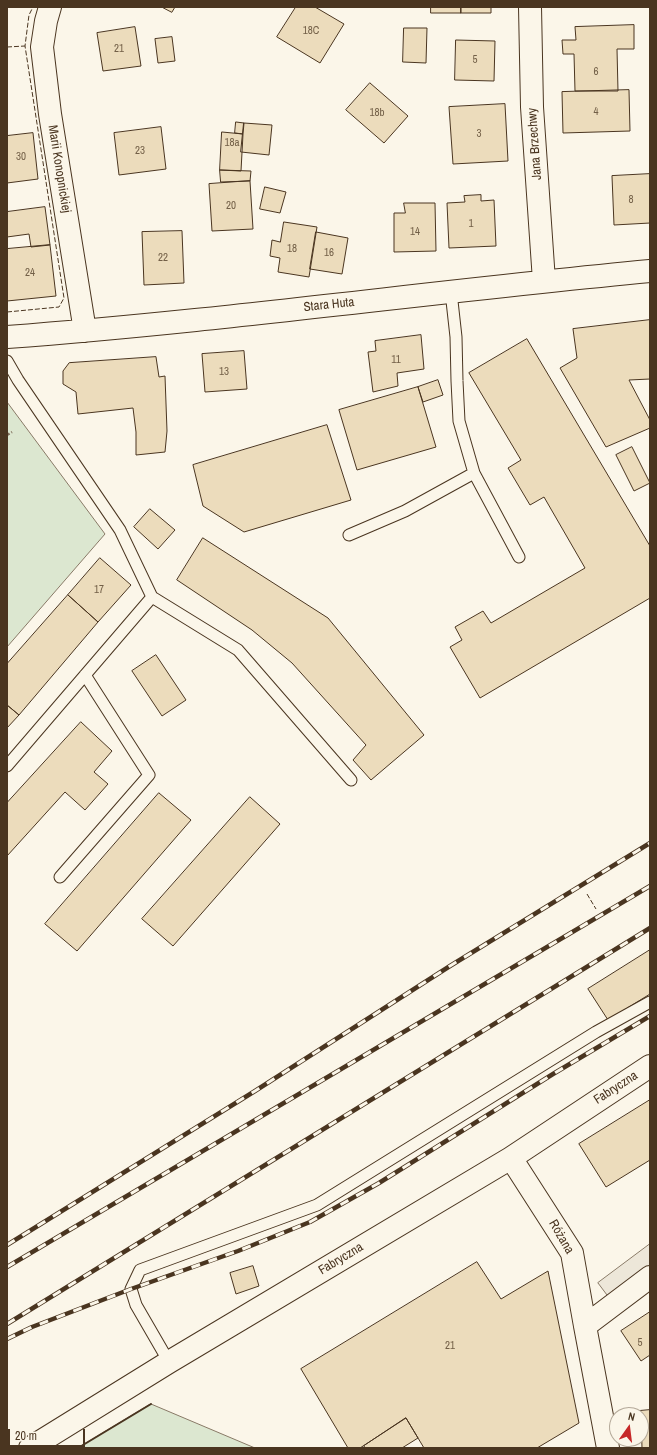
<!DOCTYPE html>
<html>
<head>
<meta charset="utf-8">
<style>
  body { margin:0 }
  #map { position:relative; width:657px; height:1455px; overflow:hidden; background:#fbf6e9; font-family:"Archivo Narrow",sans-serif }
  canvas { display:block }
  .frame { position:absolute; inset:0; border:8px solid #4a3520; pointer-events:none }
  .north { position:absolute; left:609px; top:1407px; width:40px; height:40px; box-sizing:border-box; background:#fbf6e9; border:1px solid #b4a999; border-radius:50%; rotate:14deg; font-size:11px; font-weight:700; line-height:16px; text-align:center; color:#4a3520 }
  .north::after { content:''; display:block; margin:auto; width:14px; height:18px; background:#c62828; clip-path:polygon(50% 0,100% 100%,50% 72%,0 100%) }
  .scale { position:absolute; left:8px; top:1429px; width:77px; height:18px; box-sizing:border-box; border:2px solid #4a3520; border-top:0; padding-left:5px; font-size:12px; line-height:14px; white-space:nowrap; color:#4a3520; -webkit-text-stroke:3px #fbf6e9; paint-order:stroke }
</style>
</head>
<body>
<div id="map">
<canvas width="657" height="1455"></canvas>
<div class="frame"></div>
<div class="north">N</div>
<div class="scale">20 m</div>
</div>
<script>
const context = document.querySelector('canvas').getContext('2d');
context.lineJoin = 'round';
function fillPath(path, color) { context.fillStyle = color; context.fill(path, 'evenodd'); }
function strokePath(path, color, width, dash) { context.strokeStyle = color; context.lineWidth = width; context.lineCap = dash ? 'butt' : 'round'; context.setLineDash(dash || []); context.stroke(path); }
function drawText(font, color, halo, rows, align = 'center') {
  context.font = font + ' "Archivo Narrow",sans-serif'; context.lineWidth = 3; context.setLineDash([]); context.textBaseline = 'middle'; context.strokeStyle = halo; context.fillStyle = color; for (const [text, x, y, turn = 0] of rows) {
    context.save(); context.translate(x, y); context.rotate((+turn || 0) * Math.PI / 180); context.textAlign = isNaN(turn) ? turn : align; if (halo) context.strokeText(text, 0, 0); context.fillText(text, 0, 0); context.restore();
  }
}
const green = new Path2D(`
  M 7,402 L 105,534 L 7,647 Z
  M 151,1404 L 255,1448 L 78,1448 Z`);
fillPath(green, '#dce7d0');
strokePath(green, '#887966', 1);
const parking = new Path2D(`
  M 650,1244 L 650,1269 L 610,1299 L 598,1283 Z`);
fillPath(parking, '#ede7d9');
strokePath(parking, '#887966', 1);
const building = new Path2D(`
  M 162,7 L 175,7 L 172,12 Z
  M 296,7 L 315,7 L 344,24 L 320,63 L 277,37 Z
  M 431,7 L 461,7 L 461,13 L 431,13 Z
  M 461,7 L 491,7 L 491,13 L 461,13 Z
  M 634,25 L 634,49 L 617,49 L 618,91 L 575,91 L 574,54 L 563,54 L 562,40 L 576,40 L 575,27 Z
  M 135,27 L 141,66 L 103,71 L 97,33 Z
  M 404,28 L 427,28 L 426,63 L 403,62 Z
  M 172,37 L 175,61 L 158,63 L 155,39 Z
  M 456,40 L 495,41 L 494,81 L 455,80 Z
  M 370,83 L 408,116 L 384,143 L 346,110 Z
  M 629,90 L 630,131 L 563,133 L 562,92 Z
  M 505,104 L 508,161 L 453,164 L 449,107 Z
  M 236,122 L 244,123 L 243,134 L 235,133 Z
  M 244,123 L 272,125 L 269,155 L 241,152 Z
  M 161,127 L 166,169 L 119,175 L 114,133 Z
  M 222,132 L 243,134 L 241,171 L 220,170 Z
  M 33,133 L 38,179 L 7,183 L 7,136 Z
  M 220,170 L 251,171 L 250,181 L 221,182 Z
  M 650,174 L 650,223 L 614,225 L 612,176 Z
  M 250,181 L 253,229 L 212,231 L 209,184 Z
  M 265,187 L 286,192 L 280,213 L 260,209 Z
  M 481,195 L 481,201 L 494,200 L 496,246 L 449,248 L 447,203 L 465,202 L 464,196 Z
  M 404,203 L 435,203 L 436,251 L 394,252 L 394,213 L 405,213 Z
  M 45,207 L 50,245 L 31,247 L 29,234 L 7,237 L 7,212 Z
  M 284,222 L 317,227 L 309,277 L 278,272 L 280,258 L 270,256 L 272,240 L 280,242 Z
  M 182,231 L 184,283 L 144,285 L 142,232 Z
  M 316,232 L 348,238 L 342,274 L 310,269 Z
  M 50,245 L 56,296 L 7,301 L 7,249 Z
  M 650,320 L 650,379 L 629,380 L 650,420 L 650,428 L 606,447 L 560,368 L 577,358 L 573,329 Z
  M 421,335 L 424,369 L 397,373 L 398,386 L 373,392 L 368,352 L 376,351 L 375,341 Z
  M 527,339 L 650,546 L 650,598 L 480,698 L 450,647 L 462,640 L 455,627 L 483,611 L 491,623 L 585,568 L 544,497 L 530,505 L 508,468 L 521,460 L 469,373 Z
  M 244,351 L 247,389 L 205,392 L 202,354 Z
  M 156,357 L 159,377 L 165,376 L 167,431 L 165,452 L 136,455 L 136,432 L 133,408 L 78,414 L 76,392 L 63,384 L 63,371 L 69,363 Z
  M 438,380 L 443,395 L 423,402 L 418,387 Z
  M 418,387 L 436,447 L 357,470 L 339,410 Z
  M 327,425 L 351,500 L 244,532 L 203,506 L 193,465 Z
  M 632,447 L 650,483 L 634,491 L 616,455 Z
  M 150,509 L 175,530 L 158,549 L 134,527 Z
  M 203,538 L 328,618 L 424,735 L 371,780 L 353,760 L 366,745 L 292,663 L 252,630 L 177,580 Z
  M 100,558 L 131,585 L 98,622 L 68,595 Z
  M 68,595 L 98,622 L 19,715 L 7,705 L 7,664 Z
  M 156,655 L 186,700 L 162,716 L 132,671 Z
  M 7,705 L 19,715 L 7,728 Z
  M 81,722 L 112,751 L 94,772 L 108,784 L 85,810 L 65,792 L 7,856 L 7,803 Z
  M 159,793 L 191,820 L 77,951 L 45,924 Z
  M 250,797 L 280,824 L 173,946 L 142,919 Z
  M 650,950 L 650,994 L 608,1020 L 588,989 Z
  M 650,1100 L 650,1160 L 606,1187 L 579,1144 Z
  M 477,1262 L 501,1299 L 548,1271 L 579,1423 L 537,1448 L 424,1448 L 406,1418 L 360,1448 L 348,1448 L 301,1369 Z
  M 253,1266 L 259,1286 L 236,1294 L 230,1273 Z
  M 650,1312 L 650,1355 L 641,1361 L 621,1331 Z
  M 650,1410 L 650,1448 L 642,1448 L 641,1415 L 639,1415 L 639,1411 Z
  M 406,1418 L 418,1438 L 402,1448 L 365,1448 L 364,1446 Z`);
fillPath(building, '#ecdcbc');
strokePath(building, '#4a3520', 1);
const lane = new Path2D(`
  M 451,292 L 456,337 L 457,381 L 459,421 L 474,473 L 519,557
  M 7,361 L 18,380 L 120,530 L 152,597 L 238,650 L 351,780
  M 349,535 L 405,511 L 474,473
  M 7,766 L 152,597
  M 60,877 L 149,775 L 85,675
  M 169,1362 L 136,1305 L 131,1289 L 140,1270 L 317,1205 L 596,1032 L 650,1002`);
const street = new Path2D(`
  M 50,7 L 46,21 L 42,47 L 50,114 L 85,331
  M 530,7 L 532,107 L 544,281
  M 7,337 C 222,321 436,291 650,271
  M 511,1158 L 572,1253 L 585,1326 L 650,1277
  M 585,1326 L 608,1448
  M 30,1448 L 169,1362 L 511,1158 L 650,1066`);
strokePath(lane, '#4a3520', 13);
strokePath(street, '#4a3520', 24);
strokePath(new Path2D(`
  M 7,435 L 12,432`), '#7f6f5c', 2.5, [3, 2]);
strokePath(lane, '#fbf6e9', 11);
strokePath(street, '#fbf6e9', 22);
const rail = new Path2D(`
  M 7,1245 L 255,1091 L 450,966 L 650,843
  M 7,1267 L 650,886
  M 7,1324 L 650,928
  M 7,1339 L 32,1327 L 131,1289 L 238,1251 L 310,1222 L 379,1183 L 553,1074 L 650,1016`);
strokePath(rail, '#4a3520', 4.5);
strokePath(rail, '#fbf6e9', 3, [9]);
strokePath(new Path2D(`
  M 7,47 L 25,46
  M 7,312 L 59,307 L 64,298 L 25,46 L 29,15 L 33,7
  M 587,894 L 596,909`), '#4a3520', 1, [5, 2]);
strokePath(new Path2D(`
  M 78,1448 L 151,1404`), '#4a3520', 2);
drawText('11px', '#725f47', null, [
  ["18C",311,31],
  ["21",119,49],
  ["5",475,60],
  ["6",596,72],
  ["4",596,112],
  ["18b",377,113],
  ["3",479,134],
  ["18a",232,143],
  ["23",140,151],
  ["30",21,157],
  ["8",631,200],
  ["20",231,206],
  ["1",471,224],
  ["14",415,232],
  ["18",292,249],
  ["16",329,253],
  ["22",163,258],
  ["24",30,273],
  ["11",396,360],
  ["13",224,372],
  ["17",99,590],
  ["5",640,1343],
  ["21",450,1346]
]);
drawText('13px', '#4a3520', '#fbf6e9', [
  ["Jana Brzechwy",535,144,-94],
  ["Marii Konopnickiej",59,169,81],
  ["Stara Huta",329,305,-6],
  ["Fabryczna",616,1088,-33],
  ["Różana",561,1237,60],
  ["Fabryczna",341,1259,-31]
]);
</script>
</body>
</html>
